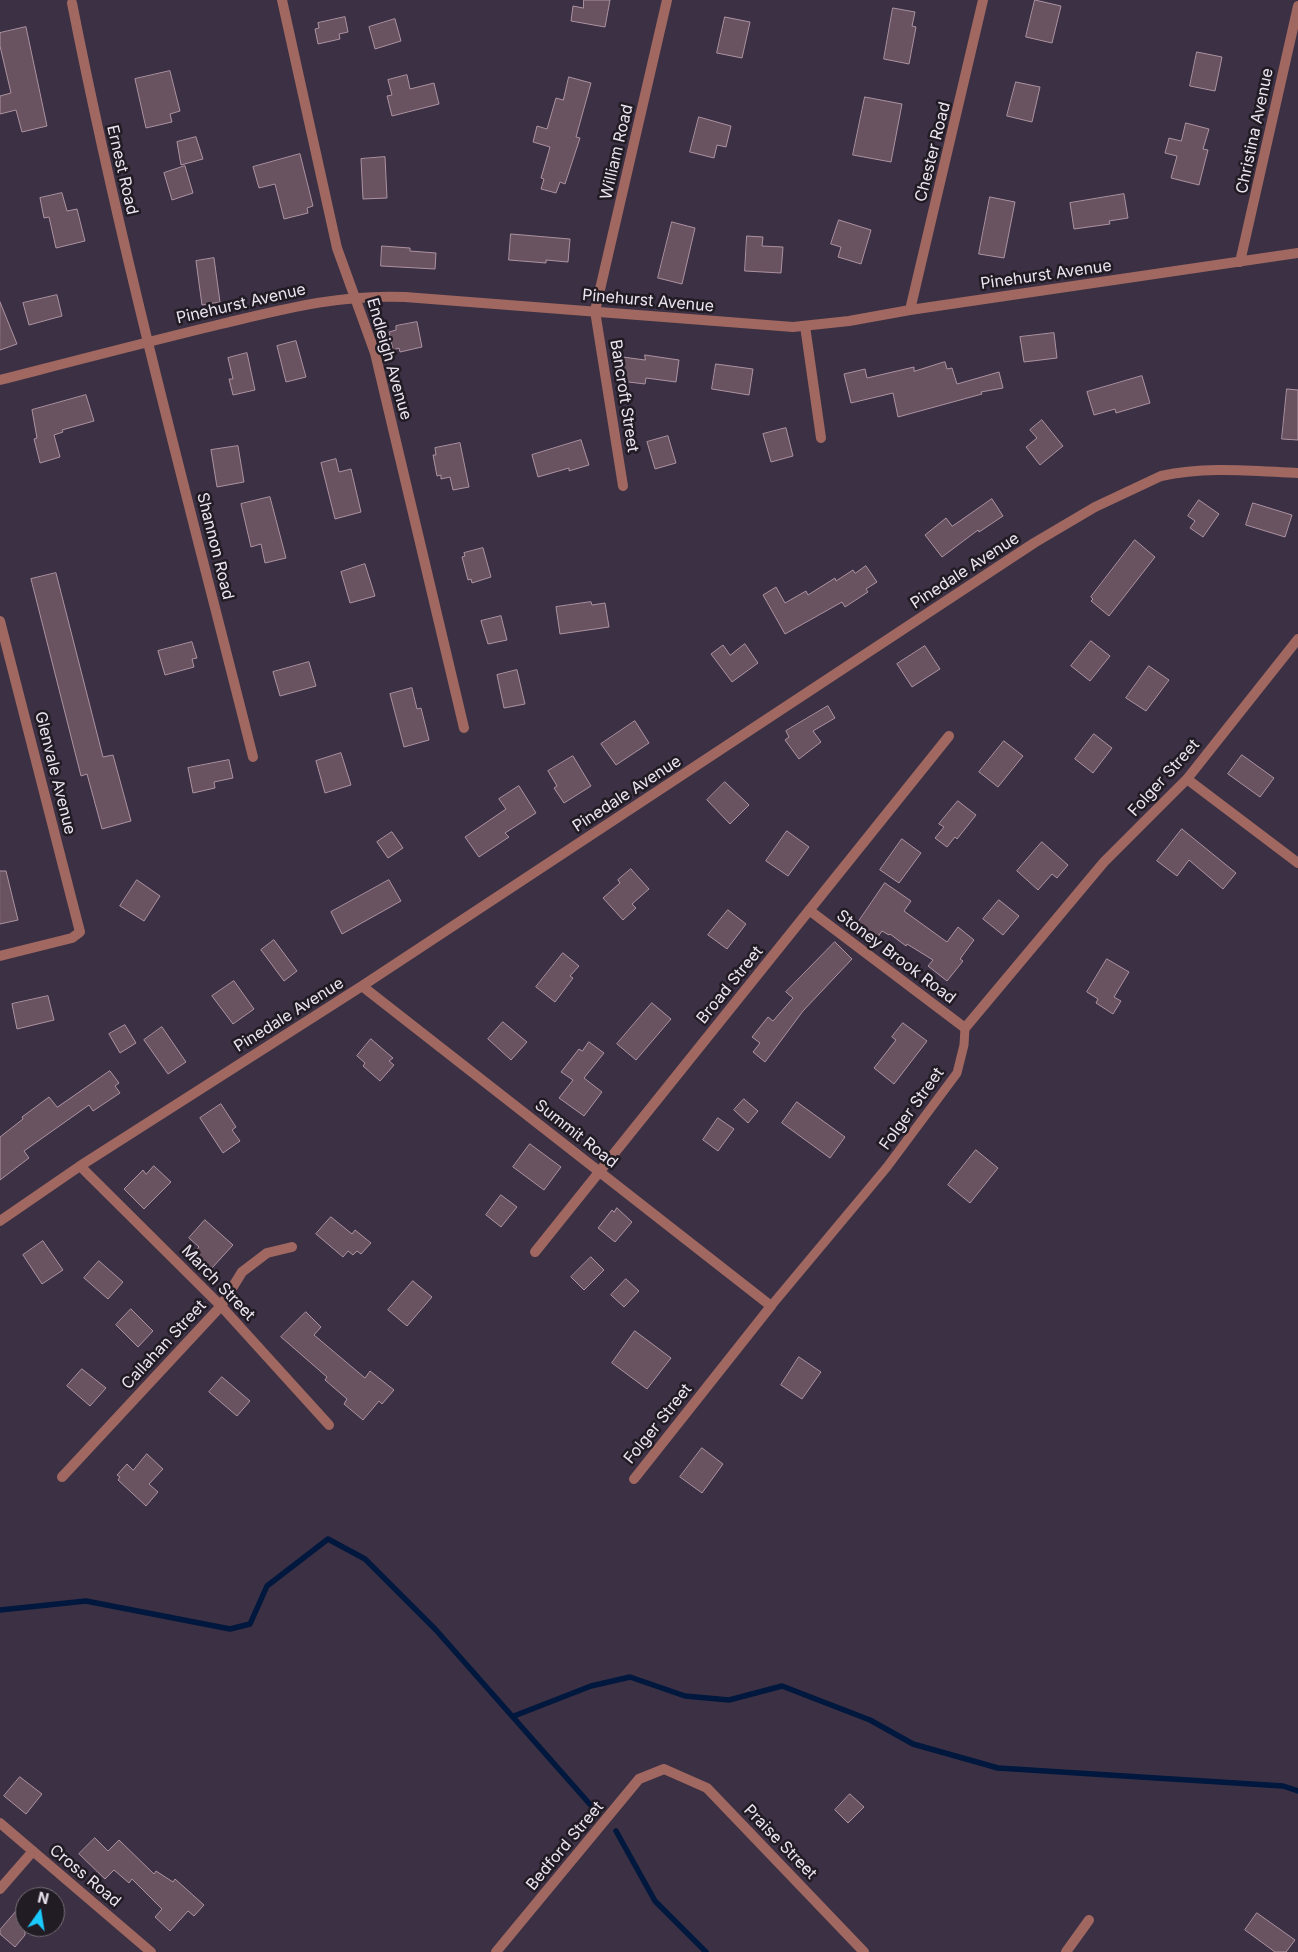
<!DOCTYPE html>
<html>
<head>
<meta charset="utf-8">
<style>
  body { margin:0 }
  #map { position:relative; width:1298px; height:1952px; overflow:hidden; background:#3c3144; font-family:Inter,sans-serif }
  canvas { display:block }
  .north { position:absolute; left:15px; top:1887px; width:50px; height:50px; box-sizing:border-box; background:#211b24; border:1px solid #726c76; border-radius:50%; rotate:13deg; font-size:14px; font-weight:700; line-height:20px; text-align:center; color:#ece5f1 }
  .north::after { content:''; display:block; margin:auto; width:18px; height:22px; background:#1acafc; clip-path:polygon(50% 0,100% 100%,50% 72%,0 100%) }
</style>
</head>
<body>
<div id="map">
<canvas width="1298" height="1952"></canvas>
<div class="north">N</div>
</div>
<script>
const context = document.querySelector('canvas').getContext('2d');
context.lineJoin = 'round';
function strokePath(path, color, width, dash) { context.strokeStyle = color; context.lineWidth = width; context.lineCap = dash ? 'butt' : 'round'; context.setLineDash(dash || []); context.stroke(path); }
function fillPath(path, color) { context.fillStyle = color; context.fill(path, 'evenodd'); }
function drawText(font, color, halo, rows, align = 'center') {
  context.font = font + ' Inter,sans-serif'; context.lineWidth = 5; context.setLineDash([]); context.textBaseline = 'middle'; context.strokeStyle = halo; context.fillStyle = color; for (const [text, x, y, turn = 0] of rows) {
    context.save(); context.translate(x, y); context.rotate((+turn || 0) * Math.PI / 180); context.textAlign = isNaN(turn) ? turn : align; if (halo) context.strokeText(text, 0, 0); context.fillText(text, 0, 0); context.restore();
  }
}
strokePath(new Path2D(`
  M 0,1610 L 86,1601 L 230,1629 L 250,1624 L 267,1586 L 328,1539 L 365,1559 L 436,1630 L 595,1810
  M 514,1716 L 591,1686 L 630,1677 L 685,1696 L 729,1700 L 782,1686 L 870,1720 L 913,1744 L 998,1768 L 1283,1786 L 1298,1791
  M 616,1831 L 655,1901 L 706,1952`), '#00173e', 5.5);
const building = new Path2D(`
  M 584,0 L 610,0 L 605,27 L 571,21 L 573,6 L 583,8 Z
  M 1035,0 L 1061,6 L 1052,43 L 1026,37 Z
  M 893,8 L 915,12 L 912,26 L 916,27 L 909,64 L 884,59 Z
  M 345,17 L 348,32 L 339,34 L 340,39 L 318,44 L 315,29 L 319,28 L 318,23 Z
  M 725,17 L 750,22 L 742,58 L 717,53 Z
  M 395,19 L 401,41 L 375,49 L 369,27 Z
  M 26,27 L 47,126 L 22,132 L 16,110 L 0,114 L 0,96 L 11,93 L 0,46 L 0,33 Z
  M 1197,52 L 1222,57 L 1215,91 L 1190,86 Z
  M 170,71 L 180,111 L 170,114 L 172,122 L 146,128 L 135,79 Z
  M 407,75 L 410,89 L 434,83 L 439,104 L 392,116 L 387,96 L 392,95 L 388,80 Z
  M 569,77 L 591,83 L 576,137 L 580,138 L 565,184 L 560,182 L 556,193 L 541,189 L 544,179 L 541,178 L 550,147 L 533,142 L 537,126 L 547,129 L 556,98 L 563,100 Z
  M 1016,82 L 1040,87 L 1032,122 L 1007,116 Z
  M 865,97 L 902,104 L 891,162 L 853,155 Z
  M 699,117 L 731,126 L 726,147 L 717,145 L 714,158 L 690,152 Z
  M 1186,123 L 1209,129 L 1203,149 L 1208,150 L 1199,185 L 1171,178 L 1177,156 L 1165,153 L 1169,138 L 1181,141 Z
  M 196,137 L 203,159 L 181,165 L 177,142 Z
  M 300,154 L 313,206 L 307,208 L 308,213 L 284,219 L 275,184 L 259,188 L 253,167 Z
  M 385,157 L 387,198 L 363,199 L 361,159 Z
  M 185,166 L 193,193 L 172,200 L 164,173 Z
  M 62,193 L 67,211 L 77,209 L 85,241 L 56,248 L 49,217 L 44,218 L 40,198 Z
  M 1124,194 L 1128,218 L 1109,221 L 1110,224 L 1074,229 L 1070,203 Z
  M 990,197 L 1015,202 L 1004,258 L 979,254 Z
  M 839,220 L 871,230 L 861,264 L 838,257 L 841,247 L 831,244 Z
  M 672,222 L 695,228 L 682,284 L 658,278 Z
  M 511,234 L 570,239 L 568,262 L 546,260 L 546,263 L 509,260 Z
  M 747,236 L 763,237 L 762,246 L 783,247 L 781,273 L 745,271 Z
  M 382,246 L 410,248 L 410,251 L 436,253 L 435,269 L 381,266 Z
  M 214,258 L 220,302 L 202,305 L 196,261 Z
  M 57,295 L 62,316 L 29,325 L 23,303 Z
  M 0,302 L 17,344 L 0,350 Z
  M 417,322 L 422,347 L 400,352 L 399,348 L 393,350 L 389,332 L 396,330 L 396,326 Z
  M 1054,333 L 1057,358 L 1024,362 L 1020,337 Z
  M 296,341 L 306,377 L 286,382 L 277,346 Z
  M 247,353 L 255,390 L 233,395 L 229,379 L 233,379 L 228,358 Z
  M 645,355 L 679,360 L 676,382 L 646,378 L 645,384 L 620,381 L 623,357 L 645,360 Z
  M 945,362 L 947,369 L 952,368 L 957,384 L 999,372 L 1003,388 L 981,392 L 982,394 L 898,417 L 893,393 L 851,403 L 844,374 L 865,369 L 867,378 L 914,367 L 914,371 Z
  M 716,364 L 753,369 L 749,395 L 712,389 Z
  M 1142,376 L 1150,403 L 1116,413 L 1115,409 L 1094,415 L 1087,392 Z
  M 1287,389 L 1298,390 L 1298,440 L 1282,439 Z
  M 86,395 L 94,421 L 62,430 L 63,432 L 54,435 L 60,457 L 40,463 L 34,439 L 37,438 L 32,410 Z
  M 1042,420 L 1063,446 L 1040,465 L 1026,447 L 1037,438 L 1030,430 Z
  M 786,428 L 793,456 L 771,462 L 763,434 Z
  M 668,436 L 676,463 L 655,469 L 647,442 Z
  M 581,440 L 589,465 L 569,471 L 569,468 L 538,477 L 532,455 Z
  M 460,443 L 469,487 L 453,490 L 450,477 L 441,479 L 441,475 L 437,476 L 433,455 L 436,455 L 435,448 Z
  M 238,446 L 244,482 L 217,487 L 211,450 Z
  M 336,459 L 339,472 L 351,469 L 361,512 L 335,519 L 321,463 Z
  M 270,497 L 286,558 L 265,563 L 261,544 L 251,547 L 241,504 Z
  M 992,499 L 1003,516 L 979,532 L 978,530 L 942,557 L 925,535 L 946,518 L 952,526 Z
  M 1199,500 L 1219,514 L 1203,537 L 1190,528 L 1195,521 L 1188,516 Z
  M 1253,503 L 1292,515 L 1285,537 L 1246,525 Z
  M 1135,540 L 1155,557 L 1109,616 L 1091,601 L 1093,599 L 1091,597 Z
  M 483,548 L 491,577 L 472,583 L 471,579 L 468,580 L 462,557 L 465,556 L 464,553 Z
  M 365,564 L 375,596 L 350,603 L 341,572 Z
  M 866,566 L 877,582 L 866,589 L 868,592 L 845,607 L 842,602 L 785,634 L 763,595 L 776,587 L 785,603 L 806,591 L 808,595 L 835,578 L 836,581 L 853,570 L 855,573 Z
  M 56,573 L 103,757 L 113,755 L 131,821 L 102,829 L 87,774 L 81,776 L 31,579 Z
  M 591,602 L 592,605 L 605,603 L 609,627 L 560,634 L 556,607 Z
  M 501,616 L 507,640 L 488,644 L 481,621 Z
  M 1091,641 L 1110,656 L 1090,681 L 1071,666 Z
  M 192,642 L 197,658 L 192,659 L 194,667 L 165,675 L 158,651 Z
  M 745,644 L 758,663 L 732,682 L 711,654 L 723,645 L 730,655 Z
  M 925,646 L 940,669 L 912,687 L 897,664 Z
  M 309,662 L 316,686 L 280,696 L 273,672 Z
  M 1149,666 L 1169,680 L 1146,711 L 1126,698 Z
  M 517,670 L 525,704 L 504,708 L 497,675 Z
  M 412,688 L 417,709 L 421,708 L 429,740 L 404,747 L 390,694 Z
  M 828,706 L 835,718 L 813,731 L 821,742 L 799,759 L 785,740 L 789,737 L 786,731 Z
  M 635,721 L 649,743 L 616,765 L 601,744 Z
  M 1094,734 L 1112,748 L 1093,773 L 1075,759 Z
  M 1004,741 L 1023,756 L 998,787 L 979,772 Z
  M 341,753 L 351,785 L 325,793 L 316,761 Z
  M 1242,755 L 1274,778 L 1260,797 L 1228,774 Z
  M 573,756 L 591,786 L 564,803 L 554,788 L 557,786 L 548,771 Z
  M 229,760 L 233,778 L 214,782 L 215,788 L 193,793 L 188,768 Z
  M 725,782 L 749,805 L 730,824 L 707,800 Z
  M 519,786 L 536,813 L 505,833 L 509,837 L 479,857 L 465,837 L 506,809 L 499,799 Z
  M 958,801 L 976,815 L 957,839 L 955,837 L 947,847 L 935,838 L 944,827 L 939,824 Z
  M 1182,829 L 1236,873 L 1223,889 L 1189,860 L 1177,876 L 1157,861 Z
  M 787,831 L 809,847 L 788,876 L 766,861 Z
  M 392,832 L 403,848 L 388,858 L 377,842 Z
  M 902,839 L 921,853 L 899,883 L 880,870 Z
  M 1042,842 L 1068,865 L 1057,878 L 1052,874 L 1038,890 L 1017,871 Z
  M 631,869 L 649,889 L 632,904 L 636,908 L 623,920 L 603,898 L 620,883 L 618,880 Z
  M 0,871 L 6,871 L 18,920 L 0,924 Z
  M 137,880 L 160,896 L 144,921 L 120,906 Z
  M 389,880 L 401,901 L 342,934 L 331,912 Z
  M 885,883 L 911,901 L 904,911 L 947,942 L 958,927 L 974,940 L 960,959 L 963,961 L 947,981 L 928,966 L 933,960 L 907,944 L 906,946 L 890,934 L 889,935 L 882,931 L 877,938 L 857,924 Z
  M 999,900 L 1019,916 L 1003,935 L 983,919 Z
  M 728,910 L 746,924 L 727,949 L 708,935 Z
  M 274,940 L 297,971 L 284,981 L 261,950 Z
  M 835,942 L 852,959 L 803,1011 L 765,1062 L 753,1052 L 760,1043 L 752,1037 L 768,1017 L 773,1021 L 793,998 L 786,992 Z
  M 563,953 L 579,966 L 570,976 L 573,978 L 555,1002 L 536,987 Z
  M 1107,959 L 1129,972 L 1114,997 L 1121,1001 L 1113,1014 L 1096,1003 L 1098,999 L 1087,992 Z
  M 234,981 L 254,1009 L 233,1024 L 212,996 Z
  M 48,996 L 54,1020 L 17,1029 L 12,1004 Z
  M 652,1003 L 671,1019 L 636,1060 L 617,1044 Z
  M 503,1022 L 527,1042 L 511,1060 L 488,1039 Z
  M 903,1023 L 927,1041 L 894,1084 L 874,1068 L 896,1040 L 892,1037 Z
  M 125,1025 L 136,1043 L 120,1053 L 109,1034 Z
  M 162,1027 L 186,1062 L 168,1074 L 144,1040 Z
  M 371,1039 L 393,1058 L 389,1061 L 394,1065 L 380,1081 L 363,1066 L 365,1063 L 357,1056 Z
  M 589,1042 L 604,1053 L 584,1078 L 602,1092 L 584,1116 L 559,1098 L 573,1080 L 561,1072 L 579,1049 L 582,1051 Z
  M 110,1071 L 119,1083 L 115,1086 L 120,1093 L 93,1111 L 89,1105 L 24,1151 L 29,1158 L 0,1180 L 0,1137 L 23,1119 L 22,1117 L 49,1097 L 57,1107 Z
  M 744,1099 L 758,1111 L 748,1123 L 734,1110 Z
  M 797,1102 L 845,1137 L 830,1158 L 782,1123 Z
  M 221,1104 L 236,1127 L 232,1130 L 240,1141 L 223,1153 L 200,1118 Z
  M 718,1118 L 734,1129 L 718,1151 L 703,1140 Z
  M 530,1144 L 561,1167 L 544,1190 L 513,1167 Z
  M 976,1150 L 998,1168 L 970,1203 L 948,1185 Z
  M 154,1166 L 171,1182 L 144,1209 L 124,1189 L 143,1170 L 146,1174 Z
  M 501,1195 L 517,1207 L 501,1227 L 486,1215 Z
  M 617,1208 L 632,1222 L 615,1242 L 598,1228 L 612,1210 L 614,1212 Z
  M 331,1217 L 352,1234 L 355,1230 L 371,1243 L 361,1254 L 357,1251 L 353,1255 L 348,1251 L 343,1257 L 316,1234 Z
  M 205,1220 L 233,1245 L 212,1268 L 194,1252 L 199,1247 L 189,1238 Z
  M 43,1241 L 63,1270 L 42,1284 L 23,1255 Z
  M 591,1257 L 604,1270 L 584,1290 L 571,1277 Z
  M 99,1261 L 123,1282 L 108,1299 L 84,1278 Z
  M 626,1279 L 639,1291 L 624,1307 L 611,1295 Z
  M 413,1281 L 432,1297 L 407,1326 L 388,1310 Z
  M 131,1309 L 153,1331 L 138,1347 L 116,1325 Z
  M 306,1312 L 321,1327 L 314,1335 L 365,1378 L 370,1371 L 394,1390 L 382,1404 L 379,1401 L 363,1420 L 344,1404 L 347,1399 L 325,1380 L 327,1377 L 281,1337 Z
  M 635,1331 L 671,1358 L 647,1389 L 612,1363 Z
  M 799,1357 L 821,1372 L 802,1399 L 781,1385 Z
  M 82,1369 L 106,1388 L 90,1406 L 67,1386 Z
  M 222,1377 L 250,1401 L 237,1416 L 209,1392 Z
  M 702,1448 L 723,1464 L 702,1493 L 680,1477 Z
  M 147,1454 L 163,1469 L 149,1484 L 158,1492 L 146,1506 L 118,1480 L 120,1477 L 117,1475 L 127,1464 L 133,1470 Z
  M 20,1777 L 42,1794 L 26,1814 L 4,1796 Z
  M 850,1794 L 864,1807 L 848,1823 L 835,1810 Z
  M 95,1838 L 108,1851 L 119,1840 L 154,1874 L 156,1871 L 173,1882 L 175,1879 L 204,1905 L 194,1916 L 188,1911 L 170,1931 L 155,1917 L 162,1909 L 132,1879 L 129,1883 L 114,1870 L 105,1879 L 79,1854 Z
  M 25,1901 L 25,1935 L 15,1947 L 0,1934 L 0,1930 Z
  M 1257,1913 L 1295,1940 L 1286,1952 L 1275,1952 L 1245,1930 Z`);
fillPath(building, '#6a5361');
strokePath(building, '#ac92a1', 1);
strokePath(new Path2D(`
  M 771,1306 L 887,1167 L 957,1073 L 964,1045 L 965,1028`), '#a06860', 9);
strokePath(new Path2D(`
  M 282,0 L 337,248 L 375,353 L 464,728
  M 72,3 C 122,257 190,507 253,757
  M 1240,262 L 1298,6
  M 910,310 L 983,0
  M 805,326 L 821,438
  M 0,380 C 74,361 147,342 221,324 C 284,309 340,294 405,297 L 793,327 L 849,321 L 910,310 L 1298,253
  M 623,486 L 595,311 L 667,0
  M 0,621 L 80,932 L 72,938 L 0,956
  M 1187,779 L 1298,863
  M 809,910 L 965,1028 L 1104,862 L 1187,779 L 1298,639
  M 362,986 L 771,1306 L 634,1479
  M 80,1166 L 221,1306 L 329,1425
  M 0,1221 L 80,1166 L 362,986 L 1034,543 L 1095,507 L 1161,476 C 1206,466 1252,471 1298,473
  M 535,1252 L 949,736
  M 62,1477 L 221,1306 L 242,1272 L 267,1253 L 292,1247
  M 0,1823 L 151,1952
  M 0,1889 L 33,1851
  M 496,1952 L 639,1779 L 664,1769 L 707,1788 L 864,1952
  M 1066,1952 L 1089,1920`), '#a06860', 10);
drawText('16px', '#ece5f1', '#211b24', [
  ["Christina Avenue",1255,131,-78],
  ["William Road",617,152,-77],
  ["Chester Road",933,152,-76],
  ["Ernest Road",122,170,77],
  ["Pinehurst Avenue",1046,275,-8],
  ["Pinehurst Avenue",648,301,5],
  ["Pinehurst Avenue",241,304,-13],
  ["Endleigh Avenue",389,359,74],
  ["Bancroft Street",624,396,81],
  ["Shannon Road",215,546,76],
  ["Pinedale Avenue",965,571,-33],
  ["Glenvale Avenue",55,773,76],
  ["Folger Street",1164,778,-48],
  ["Pinedale Avenue",627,794,-33],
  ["Stoney Brook Road",896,957,37],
  ["Broad Street",730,985,-51],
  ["Pinedale Avenue",289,1015,-32],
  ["Folger Street",912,1109,-54],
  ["Summit Road",576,1134,38],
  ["March Street",218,1283,46],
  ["Callahan Street",164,1345,-47],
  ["Folger Street",658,1424,-51],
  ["Praise Street",780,1842,46],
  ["Bedford Street",565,1846,-50],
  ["Cross Road",85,1876,40]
]);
</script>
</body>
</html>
